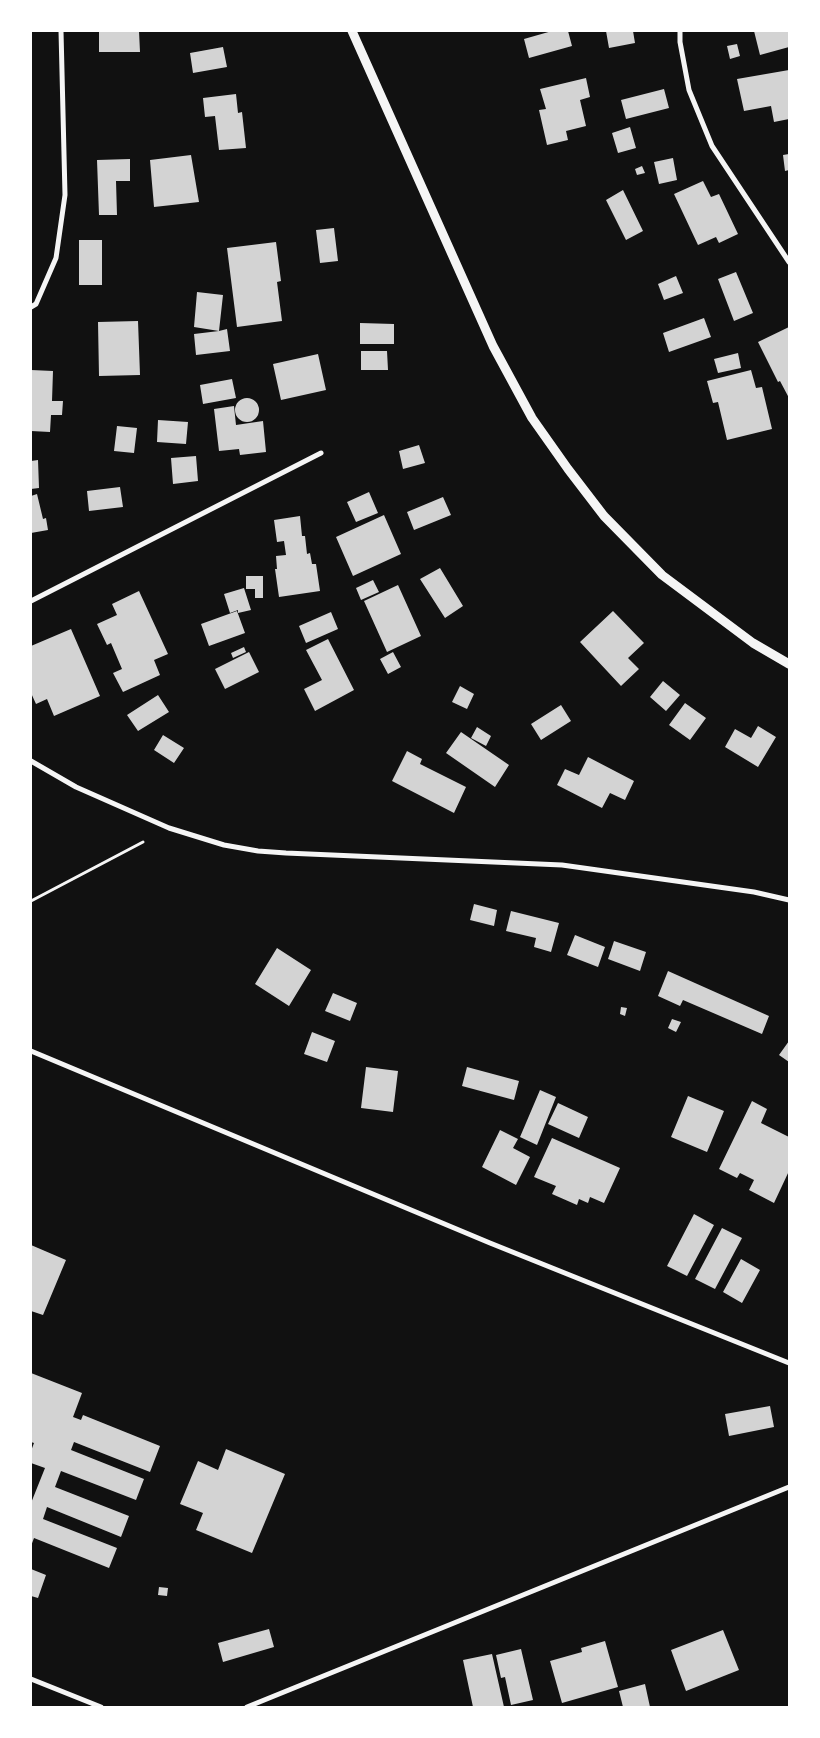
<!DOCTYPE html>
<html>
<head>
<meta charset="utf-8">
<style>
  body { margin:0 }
  #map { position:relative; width:820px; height:1738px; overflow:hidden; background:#111; font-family:Overpass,sans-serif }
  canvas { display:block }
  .frame { position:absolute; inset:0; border:32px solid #fff; pointer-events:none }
</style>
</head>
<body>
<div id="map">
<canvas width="820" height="1738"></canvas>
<div class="frame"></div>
</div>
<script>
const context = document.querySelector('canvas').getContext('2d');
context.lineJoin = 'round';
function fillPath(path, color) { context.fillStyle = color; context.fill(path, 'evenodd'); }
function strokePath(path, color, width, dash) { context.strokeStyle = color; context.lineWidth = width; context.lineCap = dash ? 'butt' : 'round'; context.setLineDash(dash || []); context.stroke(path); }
fillPath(new Path2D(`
  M 99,31 L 139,31 L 140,52 L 99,52 Z
  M 552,31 L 568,31 L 572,46 L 529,58 L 524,39 Z
  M 606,31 L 633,31 L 635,43 L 609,48 Z
  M 754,31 L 789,31 L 789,47 L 760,55 Z
  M 737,44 L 740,56 L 730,59 L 727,46 Z
  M 223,47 L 227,67 L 193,73 L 190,53 Z
  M 789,70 L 789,119 L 774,122 L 771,106 L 744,111 L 737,79 Z
  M 586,78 L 590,97 L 580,100 L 586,126 L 566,131 L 568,140 L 547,145 L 539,110 L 546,109 L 540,89 Z
  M 664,89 L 669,108 L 626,119 L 621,100 Z
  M 236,94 L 238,113 L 242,112 L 246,148 L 219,150 L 215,116 L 205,117 L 203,98 Z
  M 630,127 L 636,148 L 618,153 L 612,133 Z
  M 789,154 L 789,170 L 785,171 L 783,155 Z
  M 191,155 L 199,202 L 154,207 L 150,160 Z
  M 673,158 L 677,180 L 659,184 L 654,162 Z
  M 130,159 L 130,181 L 116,181 L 117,215 L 99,215 L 97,160 Z
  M 642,166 L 645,173 L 637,175 L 635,169 Z
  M 703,181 L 711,197 L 719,194 L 738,234 L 719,243 L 716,237 L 698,245 L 674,194 Z
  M 623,190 L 643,231 L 626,240 L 606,200 Z
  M 334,228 L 338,261 L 320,263 L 316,230 Z
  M 79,240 L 102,240 L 102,285 L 79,285 Z
  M 276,242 L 281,281 L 277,282 L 282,321 L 237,327 L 227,248 Z
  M 736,272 L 753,313 L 734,321 L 718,279 Z
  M 676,276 L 683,293 L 664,300 L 658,284 Z
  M 197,292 L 223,295 L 219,331 L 227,329 L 230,351 L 196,355 L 194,334 L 219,331 L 194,327 Z
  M 704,318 L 711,337 L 669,352 L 663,333 Z
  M 138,321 L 140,375 L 99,376 L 98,322 Z
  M 360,323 L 394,324 L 394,344 L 360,344 Z
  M 789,327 L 789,398 L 780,381 L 778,382 L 758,342 Z
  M 361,351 L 387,351 L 388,370 L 361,370 Z
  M 738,353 L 741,368 L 718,373 L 714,359 Z
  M 318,354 L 326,390 L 281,400 L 273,364 Z
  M 31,370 L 53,371 L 52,401 L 63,401 L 62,415 L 51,415 L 50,432 L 31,431 Z
  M 751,370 L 756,388 L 762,387 L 772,429 L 727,440 L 718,402 L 713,403 L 707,381 Z
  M 232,379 L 236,398 L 203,404 L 200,385 Z
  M235 410a12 12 0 1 1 24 0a12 12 0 1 1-24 0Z
  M 234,406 L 236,425 L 263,421 L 266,452 L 240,455 L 239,449 L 219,451 L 214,409 Z
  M 158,420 L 188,422 L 186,444 L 157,442 Z
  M 117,426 L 137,428 L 134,453 L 114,451 Z
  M 419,445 L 425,463 L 403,469 L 399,451 Z
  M 196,456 L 198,481 L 173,484 L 171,458 Z
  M 38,460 L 39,488 L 31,489 L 31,461 Z
  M 120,487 L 123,507 L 89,511 L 87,491 Z
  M 369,492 L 378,513 L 356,522 L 347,502 Z
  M 37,494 L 43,519 L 46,518 L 48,530 L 31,533 L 31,496 Z
  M 443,497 L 451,515 L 414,530 L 407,512 Z
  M 384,515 L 401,554 L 353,576 L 336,537 Z
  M 300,516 L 302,536 L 305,536 L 307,554 L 310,553 L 312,564 L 316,564 L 320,591 L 279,597 L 275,569 L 277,569 L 276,556 L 286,555 L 284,541 L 277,542 L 274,520 Z
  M 440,568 L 463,606 L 445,618 L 420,579 Z
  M 246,576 L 263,576 L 263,598 L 255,598 L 255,589 L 246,589 Z
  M 373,580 L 379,592 L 361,600 L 356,588 Z
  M 398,585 L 421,636 L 387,652 L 364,601 Z
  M 244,588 L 251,610 L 238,613 L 238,610 L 230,613 L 224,594 Z
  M 139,591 L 168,654 L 154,660 L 160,675 L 123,692 L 113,673 L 122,669 L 111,643 L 107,645 L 97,624 L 117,615 L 112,604 Z
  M 237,611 L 245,633 L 209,646 L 201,624 Z
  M 613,611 L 644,643 L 628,658 L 639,669 L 621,686 L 580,642 Z
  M 331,612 L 338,629 L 306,643 L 299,626 Z
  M 71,629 L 100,696 L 54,716 L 47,699 L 36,704 L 31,693 L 31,646 Z
  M 328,639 L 354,690 L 315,711 L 304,689 L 322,680 L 306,650 Z
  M 244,647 L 246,652 L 233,658 L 231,653 Z
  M 249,652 L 259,672 L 225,689 L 215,669 Z
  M 393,652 L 401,667 L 388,674 L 380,659 Z
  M 663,681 L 680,695 L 666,711 L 650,697 Z
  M 460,686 L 474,694 L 467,709 L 452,702 Z
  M 158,695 L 169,712 L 138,731 L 127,715 Z
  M 685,703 L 706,718 L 690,740 L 669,725 Z
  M 561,705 L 571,721 L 541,740 L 531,724 Z
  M 758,726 L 776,737 L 758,767 L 725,747 L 735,729 L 751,738 Z
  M 477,727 L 491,736 L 486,746 L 471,738 Z
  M 461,732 L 509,765 L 495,787 L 446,753 Z
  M 163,735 L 184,748 L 174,763 L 154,750 Z
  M 407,751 L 422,759 L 420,764 L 466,787 L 454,813 L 392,781 Z
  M 588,757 L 634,781 L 625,800 L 610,793 L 602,808 L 557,785 L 565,769 L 579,775 Z
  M 474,904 L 497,910 L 494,926 L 470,920 Z
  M 511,911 L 559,923 L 551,952 L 534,947 L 536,938 L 506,931 Z
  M 575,935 L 605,947 L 598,967 L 567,955 Z
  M 614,941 L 646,952 L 640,971 L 608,959 Z
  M 277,948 L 311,970 L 289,1006 L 255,984 Z
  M 668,971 L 769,1016 L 762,1034 L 683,1000 L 680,1006 L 658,996 Z
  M 333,993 L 357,1003 L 350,1021 L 325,1011 Z
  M 621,1007 L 627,1008 L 625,1016 L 620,1014 Z
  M 672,1019 L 681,1022 L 676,1032 L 668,1028 Z
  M 312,1032 L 335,1041 L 327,1062 L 304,1054 Z
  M 789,1041 L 789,1062 L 779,1055 Z
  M 366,1067 L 398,1071 L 393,1112 L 361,1108 Z
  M 467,1067 L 519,1081 L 514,1100 L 462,1086 Z
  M 540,1090 L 556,1097 L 537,1145 L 520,1137 Z
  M 688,1096 L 724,1111 L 707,1152 L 671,1137 Z
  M 752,1101 L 767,1109 L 761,1123 L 789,1137 L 789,1171 L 774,1203 L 749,1190 L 754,1180 L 740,1173 L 737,1178 L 719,1169 Z
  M 558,1103 L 588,1117 L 579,1138 L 548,1124 Z
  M 500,1130 L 518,1139 L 513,1148 L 530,1157 L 516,1185 L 482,1167 Z
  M 552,1138 L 620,1168 L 604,1203 L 590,1197 L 588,1203 L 579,1199 L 577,1205 L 552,1194 L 556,1186 L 534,1177 Z
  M 694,1214 L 714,1225 L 687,1276 L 667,1266 Z
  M 722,1228 L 742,1238 L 715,1289 L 695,1279 Z
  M 31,1245 L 66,1260 L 43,1315 L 31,1311 Z
  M 741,1259 L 760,1270 L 742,1303 L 723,1292 Z
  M 31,1373 L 82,1393 L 73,1417 L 81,1420 L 83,1415 L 160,1446 L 150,1472 L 74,1442 L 71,1450 L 144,1479 L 136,1500 L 61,1471 L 55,1487 L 129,1516 L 121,1537 L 47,1507 L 43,1519 L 117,1548 L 109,1568 L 34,1538 L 31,1546 L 31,1503 L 45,1468 L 31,1463 L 31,1451 L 34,1443 L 31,1442 Z
  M 770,1406 L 774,1427 L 729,1436 L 725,1414 Z
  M 226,1449 L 285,1474 L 252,1553 L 196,1530 L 203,1513 L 180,1504 L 198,1461 L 218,1470 Z
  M 31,1569 L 46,1575 L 38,1598 L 31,1596 Z
  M 159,1587 L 168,1588 L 167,1596 L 158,1595 Z
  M 269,1629 L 274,1647 L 223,1662 L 218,1643 Z
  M 723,1630 L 739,1670 L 686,1691 L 671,1650 Z
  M 605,1641 L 618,1687 L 562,1703 L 550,1661 L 582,1652 L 581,1648 Z
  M 521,1649 L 533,1700 L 511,1705 L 505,1677 L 501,1678 L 496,1655 Z
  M 492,1654 L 504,1707 L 473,1707 L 463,1660 Z
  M 645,1684 L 650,1707 L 623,1707 L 619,1691 Z`), '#d3d3d3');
strokePath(new Path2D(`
  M 31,901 L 143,842`), '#f5f5f5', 3);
strokePath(new Path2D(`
  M 680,31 L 680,42 L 689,90 L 712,146 L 789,262
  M 31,307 L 36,304 L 56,258 L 65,195 L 61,31
  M 31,601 L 321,453
  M 31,761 L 76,787 L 169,828 L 224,845 L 258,851 L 286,853 L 562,865 L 754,892 L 789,900
  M 31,1051 L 490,1243 L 789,1363
  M 31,1679 L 101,1707
  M 247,1707 L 789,1487`), '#f5f5f5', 5);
strokePath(new Path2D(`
  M 352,31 L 493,346 L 532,418 L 568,469 L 604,516 L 662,575 L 753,643 L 789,664`), '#f5f5f5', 9);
</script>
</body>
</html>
